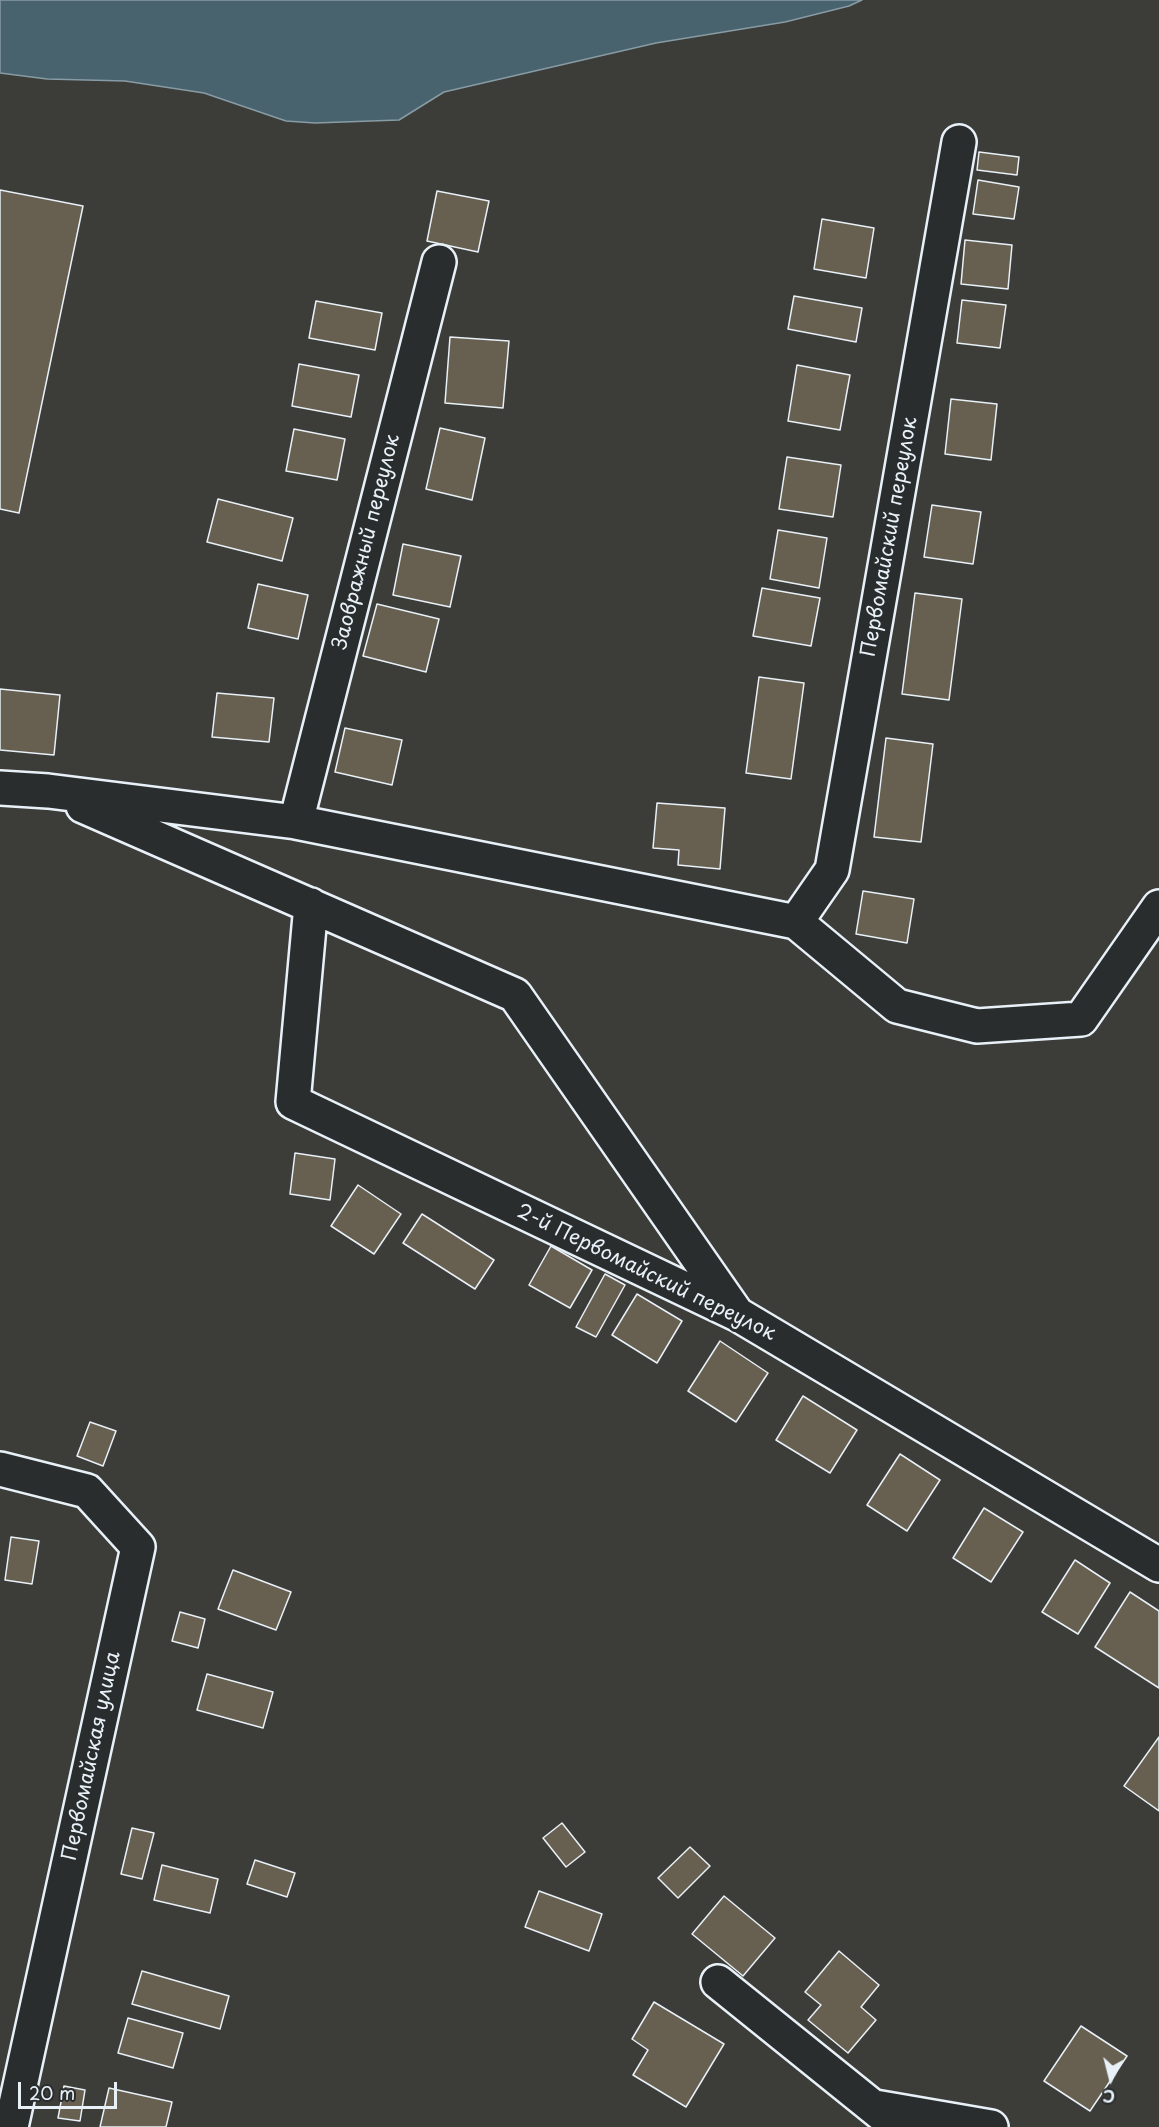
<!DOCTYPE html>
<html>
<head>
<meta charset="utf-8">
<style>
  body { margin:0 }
  #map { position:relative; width:1159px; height:2127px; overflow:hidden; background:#3c3c38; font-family:"Playpen Sans",sans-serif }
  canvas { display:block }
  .north { position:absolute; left:1081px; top:2049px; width:60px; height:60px; -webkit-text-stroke:4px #2a2d2e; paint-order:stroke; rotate:187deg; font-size:16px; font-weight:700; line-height:24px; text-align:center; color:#e8f1f8 }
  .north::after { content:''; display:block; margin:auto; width:21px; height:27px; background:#e8f1f8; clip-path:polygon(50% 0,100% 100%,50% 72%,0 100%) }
  .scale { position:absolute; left:18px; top:2082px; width:99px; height:27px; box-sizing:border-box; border:3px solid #e8f1f8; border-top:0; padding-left:8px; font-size:18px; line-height:21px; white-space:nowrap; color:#e8f1f8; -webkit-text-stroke:4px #2a2d2e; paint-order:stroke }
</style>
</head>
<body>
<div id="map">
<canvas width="1159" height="2127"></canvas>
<div class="north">С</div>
<div class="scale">20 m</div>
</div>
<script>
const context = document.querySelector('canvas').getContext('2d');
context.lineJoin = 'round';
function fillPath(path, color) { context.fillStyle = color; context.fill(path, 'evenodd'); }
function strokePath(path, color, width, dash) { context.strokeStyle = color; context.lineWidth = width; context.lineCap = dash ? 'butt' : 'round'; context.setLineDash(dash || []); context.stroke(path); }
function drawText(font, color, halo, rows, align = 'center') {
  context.font = font + ' "Playpen Sans",sans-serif'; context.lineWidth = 6; context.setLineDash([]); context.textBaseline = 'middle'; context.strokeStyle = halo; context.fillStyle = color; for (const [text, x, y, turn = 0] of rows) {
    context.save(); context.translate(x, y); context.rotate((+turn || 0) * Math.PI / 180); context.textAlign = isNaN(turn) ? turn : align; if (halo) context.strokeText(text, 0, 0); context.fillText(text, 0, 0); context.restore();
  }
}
const water = new Path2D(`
  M 0,0 L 862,0 L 849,6 L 785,22 L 656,43 L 444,92 L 399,120 L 315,123 L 286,121 L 204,93 L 125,81 L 47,79 L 0,73 Z`);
fillPath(water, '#48636d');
strokePath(water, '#889ca5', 1.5);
const building = new Path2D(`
  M 979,152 L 1019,157 L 1017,175 L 977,170 Z
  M 978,180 L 1019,187 L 1014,219 L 973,214 Z
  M 0,190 L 83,206 L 19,513 L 0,509 Z
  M 437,191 L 489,201 L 478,252 L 427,241 Z
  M 822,219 L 874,228 L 866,278 L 814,269 Z
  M 965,240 L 1012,245 L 1008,289 L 961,284 Z
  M 794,296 L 862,308 L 856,342 L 788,329 Z
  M 962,300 L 1006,305 L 1000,348 L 957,343 Z
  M 316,301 L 382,313 L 375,350 L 309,338 Z
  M 450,337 L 509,341 L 503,408 L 445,403 Z
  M 299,364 L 359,375 L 351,417 L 292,406 Z
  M 797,365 L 850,375 L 840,430 L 788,421 Z
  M 951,399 L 997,404 L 991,460 L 945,454 Z
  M 440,428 L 485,438 L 472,500 L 426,489 Z
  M 294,429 L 345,439 L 337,480 L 286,471 Z
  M 787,457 L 841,465 L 833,517 L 779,509 Z
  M 218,499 L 293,518 L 282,561 L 207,542 Z
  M 932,505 L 981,512 L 973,564 L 924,557 Z
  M 778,530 L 827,538 L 819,588 L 770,579 Z
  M 403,544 L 461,556 L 450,607 L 393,595 Z
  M 258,584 L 308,595 L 298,639 L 248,628 Z
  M 762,588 L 820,598 L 811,646 L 753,636 Z
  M 915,593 L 962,599 L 949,700 L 902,694 Z
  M 377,604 L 439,619 L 426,672 L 363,656 Z
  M 759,677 L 804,683 L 791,779 L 746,773 Z
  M 0,689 L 60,695 L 54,755 L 0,750 Z
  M 217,693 L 274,698 L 269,742 L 212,737 Z
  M 345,728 L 402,740 L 392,785 L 335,772 Z
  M 886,738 L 933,744 L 921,842 L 874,837 Z
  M 657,803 L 725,808 L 720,869 L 678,865 L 679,850 L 653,848 Z
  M 863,891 L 914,899 L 907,943 L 856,934 Z
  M 295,1153 L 335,1159 L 330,1200 L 290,1194 Z
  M 358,1185 L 401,1214 L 374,1254 L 331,1226 Z
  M 422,1214 L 494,1260 L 475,1289 L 403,1243 Z
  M 551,1246 L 592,1270 L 570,1308 L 529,1285 Z
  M 605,1274 L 625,1285 L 596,1337 L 576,1327 Z
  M 637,1294 L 682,1321 L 657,1363 L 612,1335 Z
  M 720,1341 L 768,1373 L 736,1422 L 688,1391 Z
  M 803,1396 L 857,1430 L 830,1473 L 776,1440 Z
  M 90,1422 L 116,1431 L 103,1466 L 77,1456 Z
  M 900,1454 L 940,1480 L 907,1531 L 867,1505 Z
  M 984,1508 L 1023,1532 L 991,1582 L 953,1558 Z
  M 11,1537 L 39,1541 L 32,1584 L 5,1580 Z
  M 1075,1560 L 1110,1583 L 1078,1634 L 1042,1612 Z
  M 233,1570 L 291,1592 L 276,1630 L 218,1609 Z
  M 1130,1592 L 1159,1611 L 1159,1688 L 1095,1647 Z
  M 180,1612 L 205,1619 L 198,1648 L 172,1641 Z
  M 207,1674 L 273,1692 L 263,1728 L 197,1710 Z
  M 1159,1737 L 1159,1811 L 1124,1786 Z
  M 562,1823 L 585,1852 L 566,1867 L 543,1838 Z
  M 132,1828 L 154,1833 L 142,1879 L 121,1874 Z
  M 690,1847 L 710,1866 L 678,1898 L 658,1878 Z
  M 255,1860 L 295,1873 L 287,1897 L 247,1884 Z
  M 162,1865 L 218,1879 L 210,1913 L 154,1900 Z
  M 539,1891 L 602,1914 L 589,1951 L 525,1927 Z
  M 724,1896 L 775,1938 L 743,1976 L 692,1934 Z
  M 839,1951 L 879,1985 L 861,2007 L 876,2020 L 848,2053 L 808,2020 L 821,2005 L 805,1992 Z
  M 142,1971 L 229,1996 L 220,2029 L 132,2004 Z
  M 654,2002 L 724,2044 L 686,2107 L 633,2075 L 648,2050 L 632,2039 Z
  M 128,2018 L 183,2033 L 173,2068 L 118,2053 Z
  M 1081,2026 L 1127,2056 L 1090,2111 L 1044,2081 Z
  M 64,2086 L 85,2090 L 80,2121 L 58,2118 Z
  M 109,2088 L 172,2102 L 166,2127 L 100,2127 Z`);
fillPath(building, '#675f4f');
strokePath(building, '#e8f1f8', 1.5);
const minor = new Path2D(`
  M 0,788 L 48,791 L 296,822 L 796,922 L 897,1006 L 977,1026 L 1081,1019 L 1159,907
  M 83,806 L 515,995 L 737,1314
  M 296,822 L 439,262
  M 311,905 L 293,1102 L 737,1314 L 1159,1565
  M 796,922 L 832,870 L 959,142
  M 0,1469 L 87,1491 L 138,1547 L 11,2127
  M 718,1982 L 898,2127
  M 875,2107 L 991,2127`);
strokePath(minor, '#e8f1f8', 38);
strokePath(minor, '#2a2d2e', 33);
drawText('20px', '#e8f1f8', '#2a2d2e', [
  ["Первомайский переулок",890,537,-80],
  ["Заовражный переулок",367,542,-76],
  ["2-й Первомайский переулок",646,1273,26],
  ["Первомайская улица",92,1756,-78]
]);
</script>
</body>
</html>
